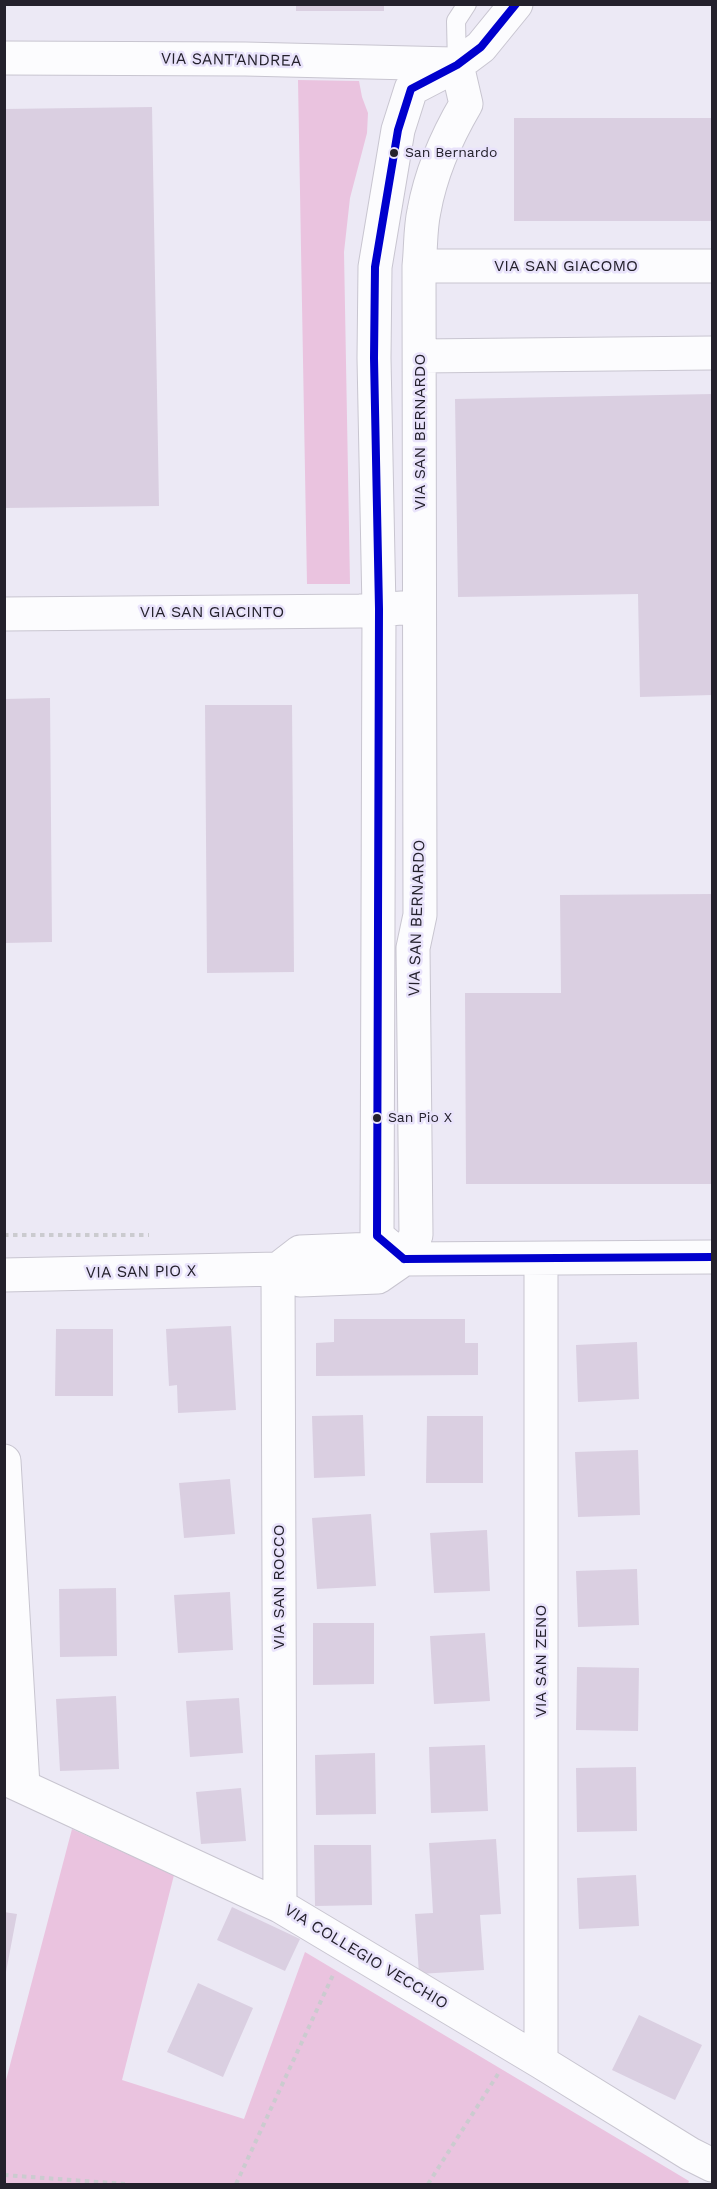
<!DOCTYPE html>
<html>
<head>
<meta charset="utf-8">
<style>
  body { margin:0 }
  #map { position:relative; width:717px; height:2189px; overflow:hidden; background:#ece9f5; font-family:"Work Sans",sans-serif }
  canvas { display:block }
  .frame { position:absolute; inset:0; border:6px solid #24212c; pointer-events:none }
</style>
</head>
<body>
<div id="map">
<canvas width="717" height="2189"></canvas>
<div class="frame"></div>
</div>
<script>
const context = document.querySelector('canvas').getContext('2d');
context.lineJoin = 'round';
function fillPath(path, color) { context.fillStyle = color; context.fill(path, 'evenodd'); }
function strokePath(path, color, width, dash) { context.strokeStyle = color; context.lineWidth = width; context.lineCap = dash ? 'butt' : 'round'; context.setLineDash(dash || []); context.stroke(path); }
function drawText(font, color, halo, rows, align = 'center') {
  context.font = font + ' "Work Sans",sans-serif'; context.lineWidth = 5; context.setLineDash([]); context.textBaseline = 'middle'; context.strokeStyle = halo; context.fillStyle = color; for (const [text, x, y, turn = 0] of rows) {
    context.save(); context.translate(x, y); context.rotate((+turn || 0) * Math.PI / 180); context.textAlign = isNaN(turn) ? turn : align; if (halo) context.strokeText(text, 0, 0); context.fillText(text, 0, 0); context.restore();
  }
}
fillPath(new Path2D(`
  M 298,80 L 359,81 L 362,97 L 368,113 L 367,133 L 350,198 L 344,252 L 350,584 L 307,584 Z
  M 72,1829 L 174,1875 L 122,2080 L 244,2119 L 305,1952 L 689,2181 L 688,2184 L 5,2184 L 5,2084 Z`), '#eac3df');
fillPath(new Path2D(`
  M 296,4 L 384,4 L 384,11 L 296,11 Z
  M 152,107 L 159,506 L 4,508 L 4,109 Z
  M 514,118 L 712,118 L 712,221 L 514,221 Z
  M 712,394 L 712,695 L 640,697 L 638,594 L 458,597 L 455,399 Z
  M 50,698 L 52,942 L 4,943 L 4,699 Z
  M 205,705 L 292,705 L 294,972 L 207,973 Z
  M 712,894 L 712,1184 L 466,1184 L 465,993 L 561,993 L 560,895 Z
  M 334,1319 L 465,1319 L 465,1343 L 478,1343 L 478,1375 L 316,1376 L 316,1343 L 334,1342 Z
  M 231,1326 L 236,1410 L 178,1413 L 177,1385 L 169,1386 L 166,1329 Z
  M 56,1329 L 113,1329 L 113,1396 L 55,1396 Z
  M 637,1342 L 639,1399 L 578,1402 L 576,1345 Z
  M 363,1415 L 365,1476 L 314,1478 L 312,1416 Z
  M 427,1416 L 483,1416 L 483,1483 L 426,1483 Z
  M 638,1450 L 640,1515 L 578,1517 L 575,1452 Z
  M 230,1479 L 235,1534 L 184,1538 L 179,1483 Z
  M 371,1514 L 376,1586 L 317,1589 L 312,1518 Z
  M 487,1530 L 490,1591 L 434,1593 L 430,1533 Z
  M 637,1569 L 639,1625 L 578,1627 L 576,1571 Z
  M 116,1588 L 117,1656 L 60,1657 L 59,1589 Z
  M 230,1592 L 233,1650 L 178,1653 L 174,1595 Z
  M 313,1623 L 374,1623 L 374,1684 L 313,1685 Z
  M 485,1633 L 490,1701 L 434,1704 L 430,1636 Z
  M 577,1667 L 639,1668 L 638,1731 L 576,1730 Z
  M 116,1696 L 119,1769 L 60,1771 L 56,1699 Z
  M 239,1698 L 243,1753 L 190,1757 L 186,1701 Z
  M 485,1745 L 488,1811 L 431,1813 L 429,1747 Z
  M 375,1753 L 376,1814 L 316,1815 L 315,1755 Z
  M 636,1767 L 637,1831 L 577,1832 L 576,1768 Z
  M 241,1788 L 246,1841 L 201,1844 L 196,1792 Z
  M 496,1839 L 501,1914 L 480,1915 L 484,1970 L 419,1974 L 415,1914 L 433,1913 L 429,1843 Z
  M 314,1845 L 371,1845 L 372,1905 L 315,1906 Z
  M 636,1875 L 639,1926 L 579,1929 L 577,1878 Z
  M 232,1907 L 300,1939 L 285,1971 L 217,1940 Z
  M 4,1912 L 17,1914 L 6,1972 L 4,1972 Z
  M 198,1983 L 253,2008 L 223,2077 L 167,2052 Z
  M 639,2015 L 702,2045 L 675,2100 L 612,2070 Z`), '#dacfe1');
const lane = new Path2D(`
  M 457,65 L 456,21 L 467,4`);
const street = new Path2D(`
  M 4,58 L 245,59 L 453,64
  M 457,65 L 466,104 C 446,138 431,172 424,211 C 420,229 421,248 419,266 L 420,915 L 413,948 L 416,1235 L 404,1259 L 378,1277 L 300,1280 L 278,1269 L 300,1252 L 376,1249 L 404,1259 L 712,1257
  M 419,266 L 712,266
  M 420,356 L 712,353
  M 4,614 L 360,611 L 402,608
  M 403,1258 L 377,1236 L 379,609 L 374,358 L 375,267 L 398,130 L 411,89 L 457,65 L 481,47 L 516,4
  M 541,1259 L 541,2062
  M 4,1275 L 278,1269 L 280,1906
  M 4,1461 L 23,1786
  M 4,1778 L 280,1906 L 541,2062 L 690,2154 L 712,2165`);
strokePath(lane, '#c8c5d0', 20);
strokePath(street, '#c8c5d0', 35);
strokePath(new Path2D(`
  M 4,1235 L 149,1235
  M 4,2175 L 125,2184
  M 236,2184 L 333,1975
  M 428,2184 L 498,2074`), '#cbcbcf', 4, [4.5, 4.5]);
strokePath(lane, '#fcfcfe', 18);
strokePath(street, '#fcfcfe', 33);
strokePath(new Path2D(`
  M 404,1259 L 377,1236 L 379,609 L 374,358 L 375,267 L 398,130 L 411,89 L 457,65 L 481,47 L 516,4
  M 404,1259 L 712,1257`), '#0000cd', 8);
for (const [x, y, r, color] of [
  [394,153,5,"#24212c"],
  [377,1118,5,"#24212c"]
]) { const dot = new Path2D(); dot.arc(x, y, r, 0, 2 * Math.PI); context.fillStyle = color; context.fill(dot); strokePath(dot, '#e9e3fb', 2); }
drawText('14px', '#24212c', '#e9e3fb', [
  ["San Bernardo",405,153],
  ["San Pio X",388,1118]
], 'left');
drawText('16px', '#24212c', '#e9e3fb', [
  ["VIA SANT'ANDREA",231,60,1],
  ["VIA SAN GIACOMO",566,266],
  ["VIA SAN BERNARDO",420,432,-90],
  ["VIA SAN GIACINTO",212,612],
  ["VIA SAN BERNARDO",417,918,-88],
  ["VIA SAN PIO X",141,1272,-1],
  ["VIA SAN ROCCO",279,1587,-90],
  ["VIA SAN ZENO",541,1661,-90],
  ["VIA COLLEGIO VECCHIO",366,1957,31]
]);
</script>
</body>
</html>
